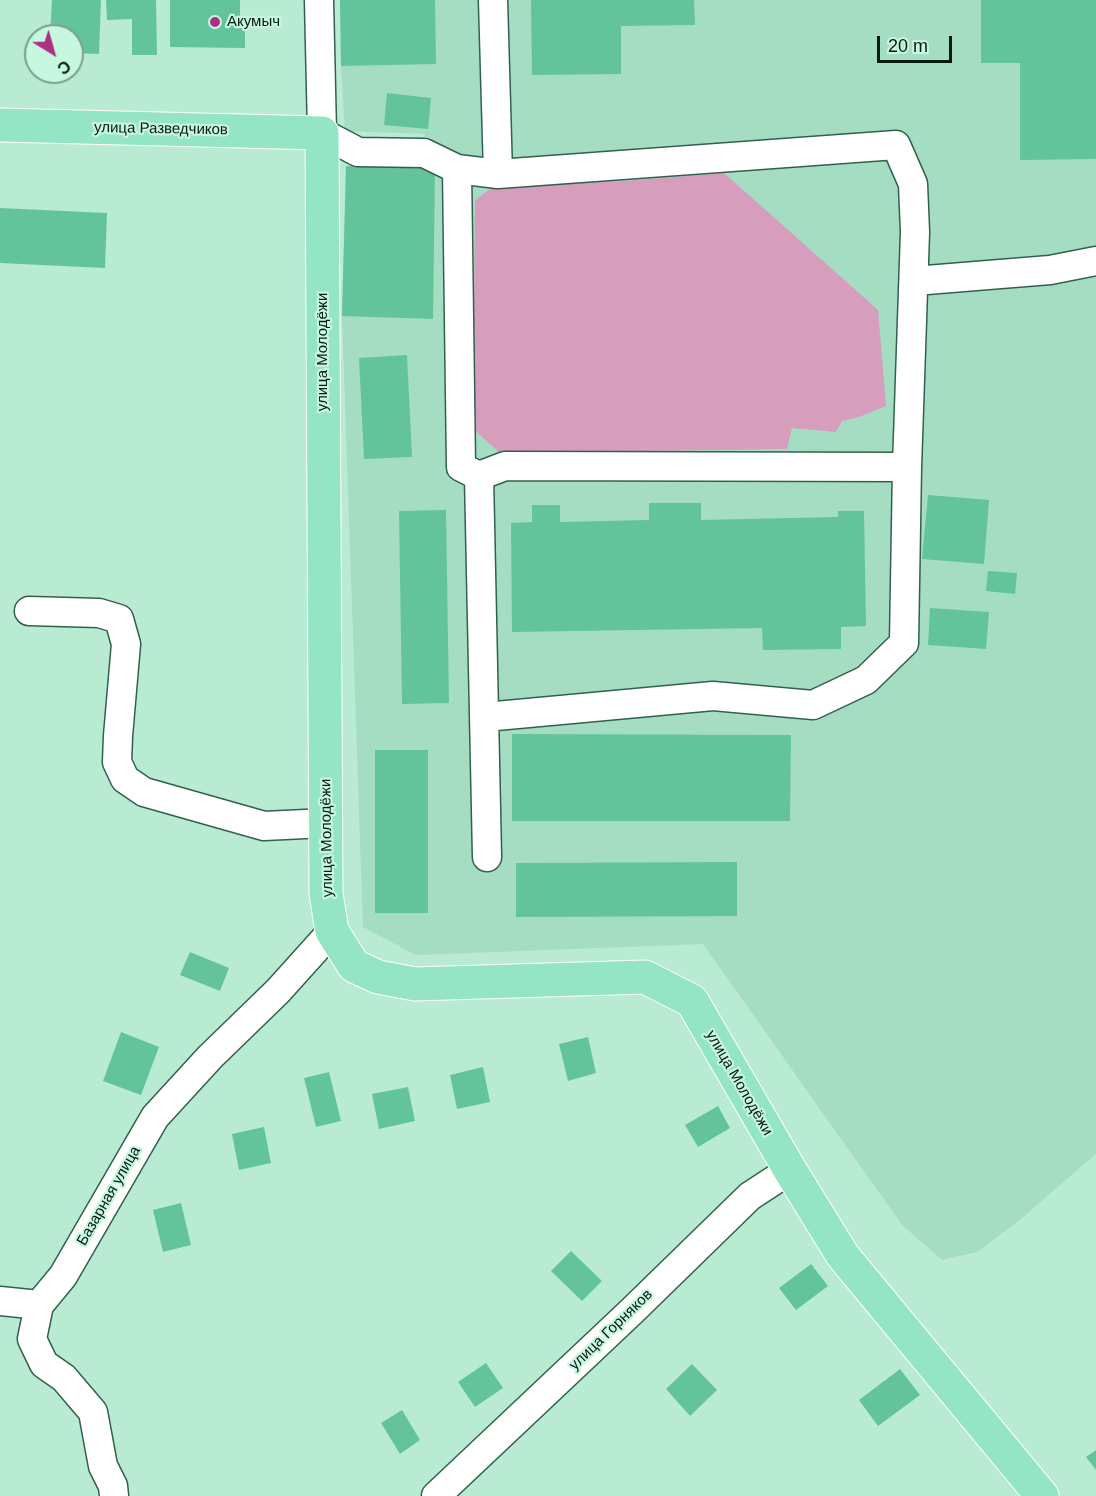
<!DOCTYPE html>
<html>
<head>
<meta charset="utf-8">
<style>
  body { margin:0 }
  #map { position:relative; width:1096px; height:1496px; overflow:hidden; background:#b9ead2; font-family:Helvetica,sans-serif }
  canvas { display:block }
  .north { position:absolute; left:24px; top:24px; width:60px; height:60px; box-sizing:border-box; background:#c6f7df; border:2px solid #7a9f8d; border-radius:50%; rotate:143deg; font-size:16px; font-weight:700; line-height:24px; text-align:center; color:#071a12 }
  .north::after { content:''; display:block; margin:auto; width:21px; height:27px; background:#ac3082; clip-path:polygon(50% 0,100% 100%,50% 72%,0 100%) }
  .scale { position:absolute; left:877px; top:36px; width:75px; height:27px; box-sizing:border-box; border:3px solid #071a12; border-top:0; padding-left:8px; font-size:18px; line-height:21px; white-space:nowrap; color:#071a12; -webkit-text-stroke:4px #c6f7df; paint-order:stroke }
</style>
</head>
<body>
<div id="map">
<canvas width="1096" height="1496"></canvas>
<div class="north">С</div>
<div class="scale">20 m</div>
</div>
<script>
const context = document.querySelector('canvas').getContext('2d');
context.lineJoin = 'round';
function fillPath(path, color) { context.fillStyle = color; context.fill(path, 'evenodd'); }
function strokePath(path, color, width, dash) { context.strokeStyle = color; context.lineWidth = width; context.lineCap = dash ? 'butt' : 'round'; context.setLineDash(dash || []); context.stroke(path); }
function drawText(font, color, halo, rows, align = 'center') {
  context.font = font + ' Helvetica,sans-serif'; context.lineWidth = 4.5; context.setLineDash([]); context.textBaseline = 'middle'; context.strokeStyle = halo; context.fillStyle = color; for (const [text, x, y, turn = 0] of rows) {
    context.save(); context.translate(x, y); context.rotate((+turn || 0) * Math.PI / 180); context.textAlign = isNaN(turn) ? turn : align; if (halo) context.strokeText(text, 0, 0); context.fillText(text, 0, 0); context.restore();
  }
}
fillPath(new Path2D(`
  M 340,0 L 1096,0 L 1096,1154 L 1016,1223 L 977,1252 L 942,1260 L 902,1225 L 703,944 L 416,955 L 363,927 L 342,316 L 346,166 L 423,168 L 425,134 L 345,131 L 341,66 Z`), '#a5ddc2');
fillPath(new Path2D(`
  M 724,173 L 878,310 L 886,406 L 859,417 L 842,421 L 836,432 L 792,428 L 787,449 L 500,453 L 473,429 L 475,200 L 493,187 L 625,181 Z`), '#d69dbd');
fillPath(new Path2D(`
  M 52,0 L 101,0 L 99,54 L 72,53 L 72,36 L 50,36 Z
  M 106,0 L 156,0 L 157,55 L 132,55 L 132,19 L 107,20 Z
  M 170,0 L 240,0 L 240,20 L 245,20 L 245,48 L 170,47 Z
  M 340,0 L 435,0 L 436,64 L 341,66 Z
  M 531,0 L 694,0 L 695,25 L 621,26 L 621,74 L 532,75 Z
  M 981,0 L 1096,0 L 1096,159 L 1020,160 L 1020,63 L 981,63 Z
  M 387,93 L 431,98 L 428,129 L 384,125 Z
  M 346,166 L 435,168 L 433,319 L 342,316 Z
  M 0,208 L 107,213 L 105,268 L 0,263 Z
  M 407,355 L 412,457 L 364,459 L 359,358 Z
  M 928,495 L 989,500 L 984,564 L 922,559 Z
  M 649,503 L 701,503 L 701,520 L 838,517 L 838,511 L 864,511 L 866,626 L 841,627 L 841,649 L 763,650 L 762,628 L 512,632 L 511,523 L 532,522 L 532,505 L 560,505 L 560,522 L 649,520 Z
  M 446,510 L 449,703 L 402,704 L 399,511 Z
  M 988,571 L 1017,573 L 1015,594 L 986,591 Z
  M 930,608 L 989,612 L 986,649 L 928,645 Z
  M 512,734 L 791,735 L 790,821 L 512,821 Z
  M 375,750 L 428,750 L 428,913 L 375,913 Z
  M 737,862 L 737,916 L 516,917 L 516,863 Z
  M 190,952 L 229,968 L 220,991 L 180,975 Z
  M 121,1032 L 159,1047 L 141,1095 L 103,1081 Z
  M 588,1037 L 596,1073 L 568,1081 L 559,1044 Z
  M 483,1067 L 490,1102 L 457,1109 L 450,1075 Z
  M 329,1072 L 341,1121 L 316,1127 L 304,1078 Z
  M 408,1087 L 415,1121 L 379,1129 L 372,1094 Z
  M 718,1106 L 730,1128 L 698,1147 L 685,1125 Z
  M 264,1127 L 271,1163 L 239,1170 L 232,1134 Z
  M 181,1203 L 191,1245 L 163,1252 L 153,1210 Z
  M 571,1251 L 602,1281 L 582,1301 L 551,1271 Z
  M 811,1264 L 828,1286 L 796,1310 L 779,1288 Z
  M 486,1363 L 503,1388 L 475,1407 L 458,1382 Z
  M 692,1364 L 717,1390 L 690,1416 L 666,1389 Z
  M 900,1369 L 920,1395 L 878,1426 L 859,1400 Z
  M 402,1410 L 420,1440 L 400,1454 L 381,1423 Z
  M 1096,1450 L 1096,1470 L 1086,1457 Z`), '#63c49c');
const minor = new Path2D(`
  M 319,0 L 322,133 L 358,152 L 424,153 L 457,169 L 461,467 L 479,476 L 487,857
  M 493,0 L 498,174
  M 457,169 L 498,174 L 896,145 L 913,184 L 915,232 L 907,467 L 904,643 L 866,680 L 813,705 L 713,696 L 485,717
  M 914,281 L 1050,270 L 1096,261
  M 479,476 L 505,466 L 907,467
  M 29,611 L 99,613 L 119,619 L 126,644 L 118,736 L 117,762 L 125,779 L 144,792 L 264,826 L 326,823
  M 0,1301 L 39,1305
  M 114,1496 L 113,1486 L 103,1466 L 93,1412 L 64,1378 L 44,1364 L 32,1339 L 39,1305 L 63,1276 L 155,1117 L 210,1057 L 278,991 L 332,931
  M 436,1496 L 632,1311 L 750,1196 L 790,1170`);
const major = new Path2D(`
  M 0,125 L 322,133 L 326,894 L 332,931 L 354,966 L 378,977 L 415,984 L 645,977 L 692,1001 L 790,1170 L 843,1256 L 1042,1496`);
strokePath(minor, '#33604d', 31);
strokePath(major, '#fff', 35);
strokePath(minor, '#fff', 28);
strokePath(major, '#94e4c6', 33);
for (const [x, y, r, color] of [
  [215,22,6,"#ac3082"]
]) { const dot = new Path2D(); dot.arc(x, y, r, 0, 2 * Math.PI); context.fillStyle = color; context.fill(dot); strokePath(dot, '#c6f7df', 2); }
drawText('15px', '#071a12', '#c6f7df', [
  ["Акумыч",227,22]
], 'left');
drawText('15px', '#071a12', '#c6f7df', [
  ["улица Разведчиков",161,129,1],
  ["улица Молодёжи",323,352,-90],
  ["улица Молодёжи",327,838,-91],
  ["улица Молодёжи",739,1083,60],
  ["Базарная улица",109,1196,-60],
  ["улица Горняков",611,1330,-44]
]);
</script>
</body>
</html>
